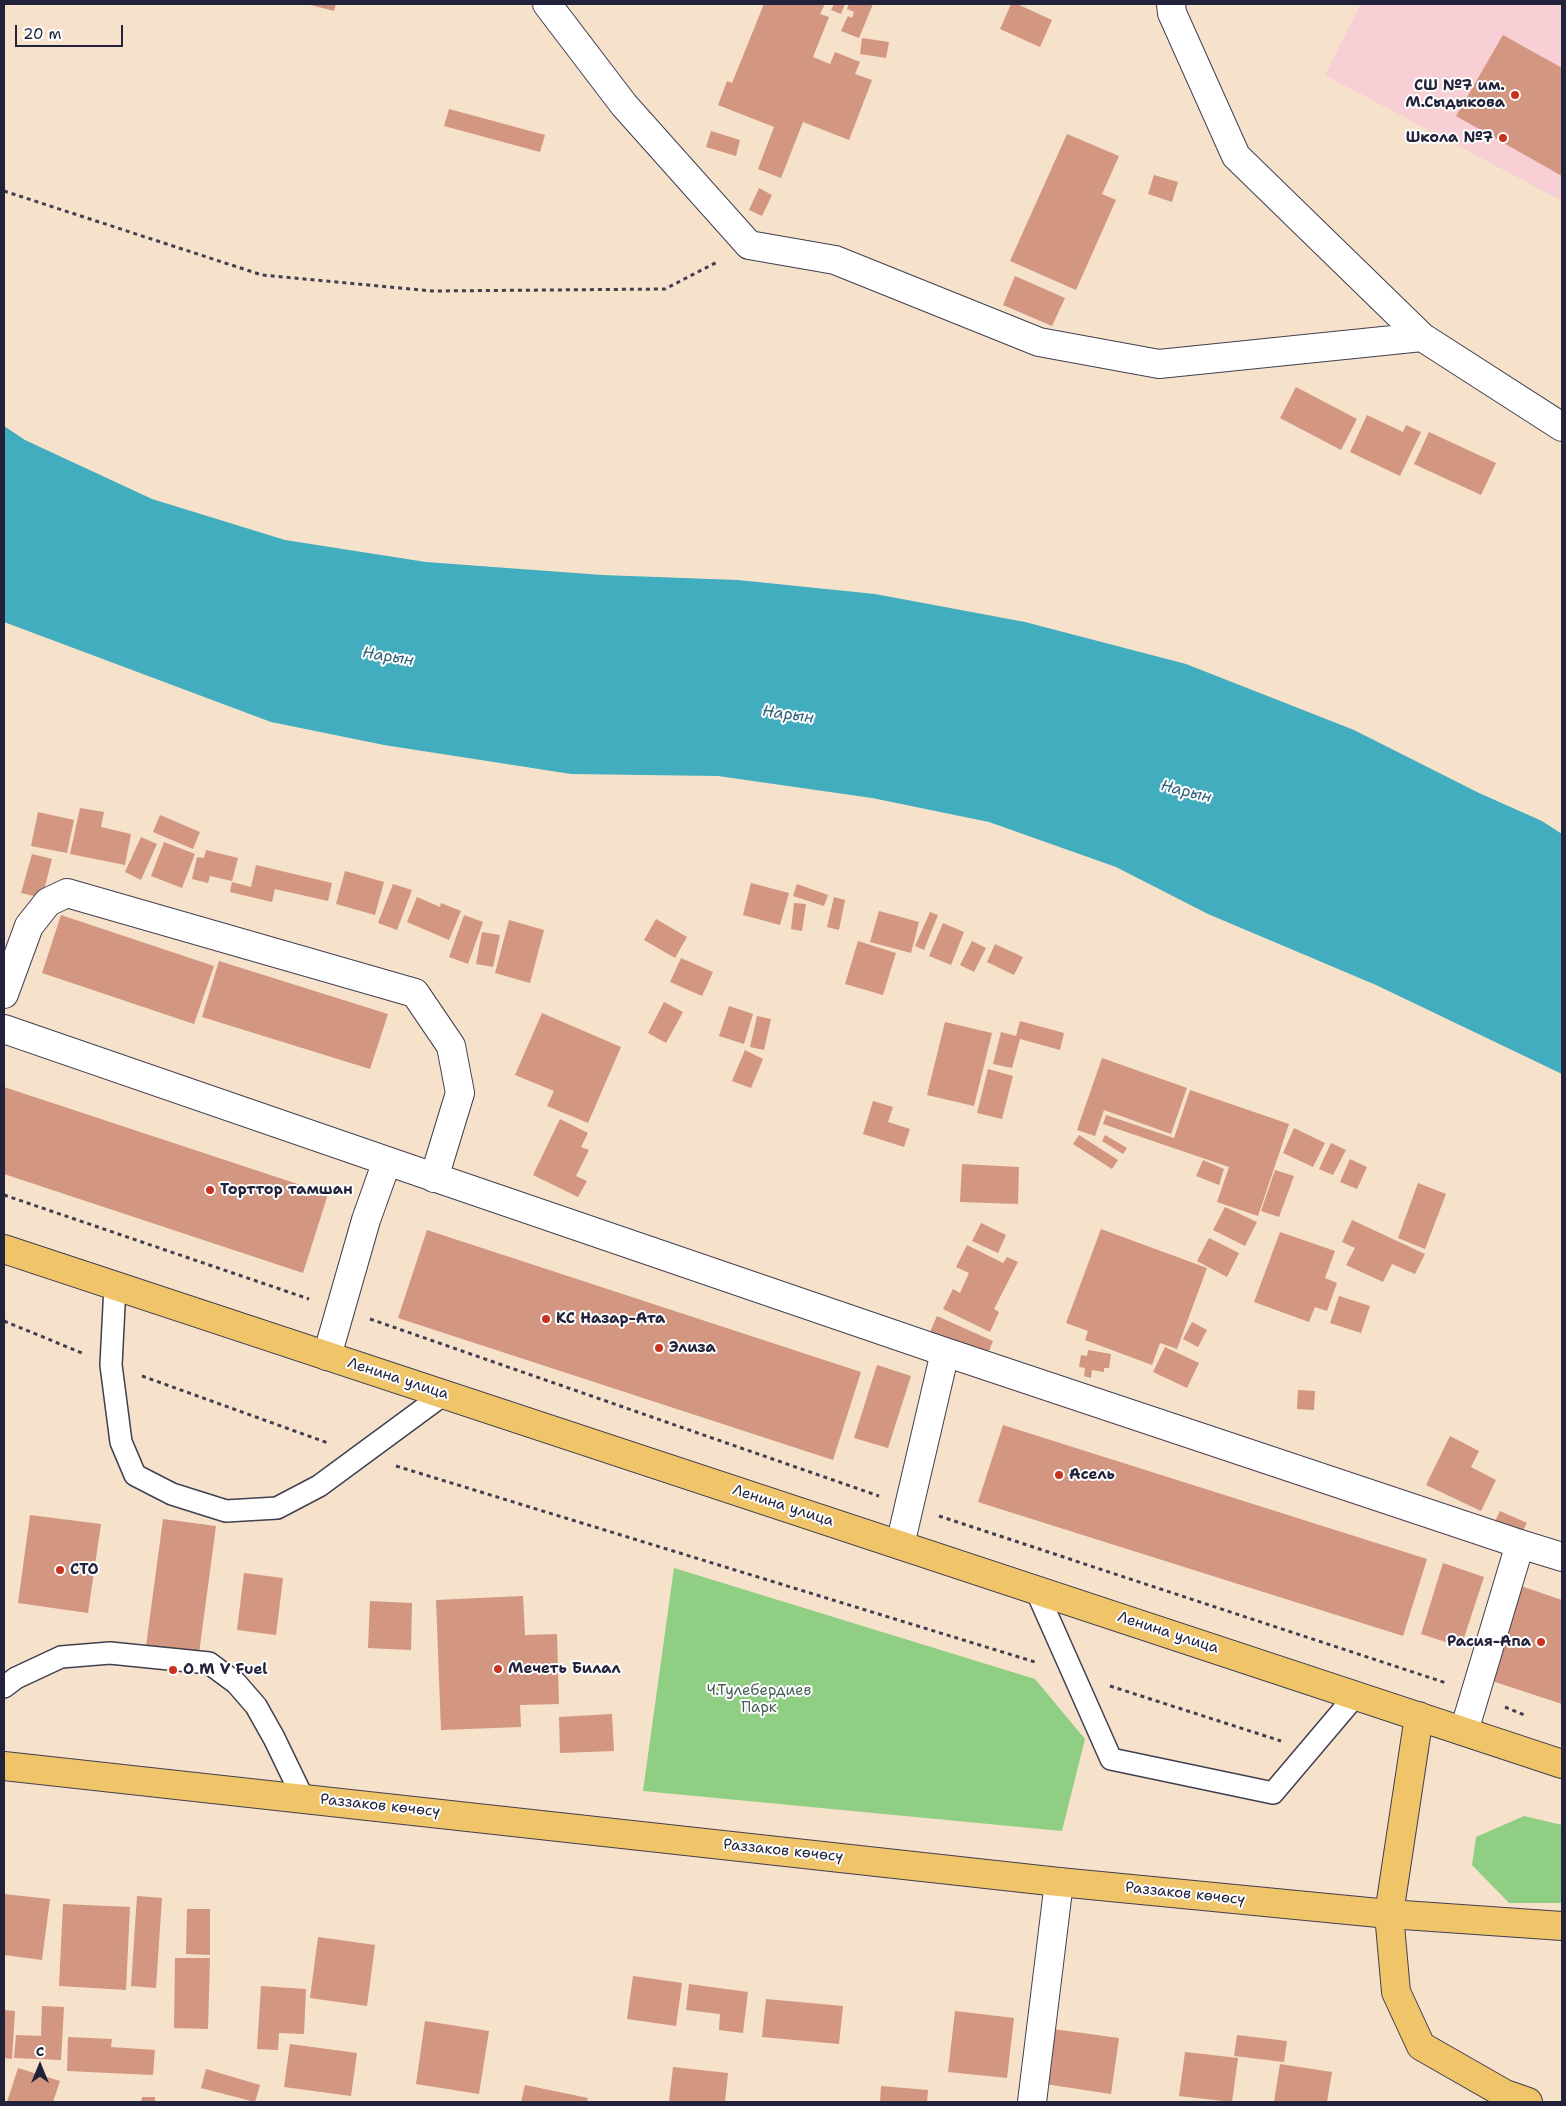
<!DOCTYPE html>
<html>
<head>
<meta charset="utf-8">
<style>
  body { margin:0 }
  #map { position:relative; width:1566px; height:2106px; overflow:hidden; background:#f6e1ca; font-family:"Shantell Sans",sans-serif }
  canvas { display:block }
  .frame { position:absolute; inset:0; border:5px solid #22223b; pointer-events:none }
  .north { position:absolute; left:15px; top:2041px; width:50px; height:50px; -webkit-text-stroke:4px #fff; paint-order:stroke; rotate:0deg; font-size:14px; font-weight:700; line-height:20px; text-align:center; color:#22223b }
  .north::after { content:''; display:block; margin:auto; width:18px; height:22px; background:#22223b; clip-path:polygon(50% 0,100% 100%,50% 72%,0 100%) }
  .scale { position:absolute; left:15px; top:25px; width:108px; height:22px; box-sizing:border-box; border:2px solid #22223b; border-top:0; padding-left:6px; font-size:15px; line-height:18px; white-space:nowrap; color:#22223b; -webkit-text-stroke:4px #fff; paint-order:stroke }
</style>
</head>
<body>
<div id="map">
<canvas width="1566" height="2106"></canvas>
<div class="frame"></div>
<div class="north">С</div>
<div class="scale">20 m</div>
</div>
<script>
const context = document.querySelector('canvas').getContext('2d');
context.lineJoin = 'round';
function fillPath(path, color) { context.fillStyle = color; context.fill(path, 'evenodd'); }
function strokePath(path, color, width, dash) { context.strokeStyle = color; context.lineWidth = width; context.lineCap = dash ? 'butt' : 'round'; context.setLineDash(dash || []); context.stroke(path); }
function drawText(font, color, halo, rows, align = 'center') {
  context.font = font + ' "Shantell Sans",sans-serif'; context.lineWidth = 4; context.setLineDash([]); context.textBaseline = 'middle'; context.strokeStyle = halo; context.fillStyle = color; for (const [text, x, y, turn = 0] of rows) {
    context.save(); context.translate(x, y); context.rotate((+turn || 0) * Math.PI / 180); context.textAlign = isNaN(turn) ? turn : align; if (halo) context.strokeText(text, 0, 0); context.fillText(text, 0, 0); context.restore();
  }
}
fillPath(new Path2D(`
  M 1361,4 L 1562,4 L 1562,201 L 1325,75 Z`), '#f7cfd5');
fillPath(new Path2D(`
  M 674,1568 L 1035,1679 L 1085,1739 L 1062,1831 L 643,1791 Z
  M 1524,1816 L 1562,1825 L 1562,1903 L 1509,1903 L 1472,1865 L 1476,1837 Z`), '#90ce84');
fillPath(new Path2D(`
  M 4,426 L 25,440 L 152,499 L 285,540 L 426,562 L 602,575 L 738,580 L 875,594 L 1025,622 L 1186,664 L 1354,730 L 1479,793 L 1542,821 L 1562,834 L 1562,1074 L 1376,985 L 1208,914 L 1116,867 L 989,822 L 872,798 L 718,776 L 571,774 L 384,745 L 271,722 L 4,622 Z`), '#41adbf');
fillPath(new Path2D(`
  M 307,4 L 336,4 L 334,11 Z
  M 764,4 L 825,4 L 820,14 L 829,17 L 813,57 L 830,64 L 835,52 L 860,62 L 855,74 L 872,80 L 849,140 L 803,122 L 781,178 L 758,169 L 774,127 L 718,105 L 727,81 L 732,83 Z
  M 834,4 L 845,4 L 841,14 L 831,10 Z
  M 849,4 L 873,4 L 859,38 L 841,31 L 848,16 L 852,18 L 854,12 L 847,9 Z
  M 1011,4 L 1017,4 L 1052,20 L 1040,47 L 1000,29 Z
  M 1503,35 L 1562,68 L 1562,176 L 1456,116 Z
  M 862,38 L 889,42 L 886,58 L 860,54 Z
  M 449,109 L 545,135 L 540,152 L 444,126 Z
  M 711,131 L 740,140 L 736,156 L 706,147 Z
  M 1067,134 L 1119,156 L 1102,194 L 1116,200 L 1076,290 L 1010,261 Z
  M 1154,175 L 1178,182 L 1172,202 L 1148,194 Z
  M 759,188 L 772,195 L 762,216 L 749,210 Z
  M 1015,276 L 1065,298 L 1052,326 L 1003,305 Z
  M 1296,387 L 1357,419 L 1341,450 L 1280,418 Z
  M 1367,415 L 1403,432 L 1406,425 L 1421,432 L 1400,476 L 1350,452 Z
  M 1429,432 L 1496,463 L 1481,495 L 1414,464 Z
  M 80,808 L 104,812 L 101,827 L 131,834 L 125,865 L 70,854 Z
  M 38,812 L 74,820 L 67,853 L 31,846 Z
  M 160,815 L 200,832 L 193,849 L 153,832 Z
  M 141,837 L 157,844 L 141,880 L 125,872 Z
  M 164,842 L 195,854 L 182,888 L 151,876 Z
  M 206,850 L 238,858 L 232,881 L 210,876 L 208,883 L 192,879 L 197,857 L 204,858 Z
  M 32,854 L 52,859 L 42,898 L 21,893 Z
  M 256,865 L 332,883 L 328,901 L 275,889 L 272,902 L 230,892 L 232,882 L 251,887 Z
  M 345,871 L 384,882 L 375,915 L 336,904 Z
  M 751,883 L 789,893 L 780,925 L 743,915 Z
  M 393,884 L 412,890 L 397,930 L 378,923 Z
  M 797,884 L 828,895 L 824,906 L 793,896 Z
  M 417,897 L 440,907 L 441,903 L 461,911 L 449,940 L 407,922 Z
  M 834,897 L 845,900 L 839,930 L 827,927 Z
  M 794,903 L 806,904 L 802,931 L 791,929 Z
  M 879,911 L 919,922 L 911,953 L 870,942 Z
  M 930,912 L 938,915 L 924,950 L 915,946 Z
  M 61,915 L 214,966 L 194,1024 L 42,973 Z
  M 464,915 L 483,922 L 468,964 L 449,957 Z
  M 656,919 L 687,937 L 675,958 L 644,940 Z
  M 509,920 L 544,930 L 530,983 L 495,973 Z
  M 943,923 L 964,932 L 951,965 L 929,956 Z
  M 482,932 L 500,935 L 493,967 L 476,964 Z
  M 858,941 L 896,953 L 883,995 L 845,984 Z
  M 972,941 L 986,948 L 974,972 L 960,965 Z
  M 995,944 L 1023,957 L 1014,975 L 987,962 Z
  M 681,958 L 713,972 L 702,996 L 670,982 Z
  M 219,961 L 388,1014 L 370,1069 L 202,1017 Z
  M 664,1002 L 683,1012 L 666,1043 L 648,1033 Z
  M 729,1006 L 753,1014 L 744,1044 L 719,1036 Z
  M 542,1013 L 621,1047 L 588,1123 L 547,1106 L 554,1091 L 515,1075 Z
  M 757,1016 L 771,1019 L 764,1050 L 750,1047 Z
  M 1020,1021 L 1064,1033 L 1060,1050 L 1020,1039 L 1012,1068 L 993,1064 L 1001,1032 L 1016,1036 Z
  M 945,1022 L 992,1033 L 974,1106 L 927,1095 Z
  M 745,1050 L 763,1059 L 751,1088 L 732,1081 Z
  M 1102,1058 L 1187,1088 L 1171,1134 L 1104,1110 L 1095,1136 L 1077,1130 Z
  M 988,1069 L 1013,1076 L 1002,1119 L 977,1113 Z
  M 4,1087 L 328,1194 L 303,1273 L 4,1174 Z
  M 1190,1090 L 1289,1124 L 1258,1216 L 1217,1202 L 1229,1167 L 1103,1124 L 1106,1115 L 1174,1138 Z
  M 873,1101 L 893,1107 L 888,1122 L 910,1129 L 904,1147 L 863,1134 Z
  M 560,1119 L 588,1133 L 581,1147 L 589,1150 L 576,1176 L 587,1181 L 578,1197 L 533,1175 Z
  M 1294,1128 L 1325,1143 L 1313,1167 L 1283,1153 Z
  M 1079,1135 L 1118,1160 L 1112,1169 L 1073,1144 Z
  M 1105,1135 L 1127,1148 L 1123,1154 L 1102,1141 Z
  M 1331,1143 L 1346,1150 L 1333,1175 L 1319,1169 Z
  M 1350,1159 L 1367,1167 L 1357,1189 L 1340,1182 Z
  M 1203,1160 L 1224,1169 L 1219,1185 L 1196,1176 Z
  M 962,1164 L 1019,1167 L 1018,1204 L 960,1202 Z
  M 1275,1170 L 1294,1176 L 1279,1217 L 1261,1211 Z
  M 1418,1183 L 1446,1194 L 1425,1249 L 1398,1238 Z
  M 1225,1207 L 1257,1222 L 1245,1246 L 1213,1230 Z
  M 1352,1220 L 1425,1254 L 1415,1274 L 1392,1264 L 1383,1282 L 1346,1265 L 1355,1248 L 1342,1242 Z
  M 981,1223 L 1006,1235 L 998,1253 L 972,1241 Z
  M 1101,1229 L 1207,1268 L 1177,1349 L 1160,1343 L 1152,1365 L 1085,1340 L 1088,1331 L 1066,1323 Z
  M 427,1230 L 861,1372 L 833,1460 L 398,1318 Z
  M 1280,1232 L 1335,1251 L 1325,1278 L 1337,1283 L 1327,1311 L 1315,1307 L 1309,1322 L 1254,1302 Z
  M 1209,1238 L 1239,1253 L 1227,1277 L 1197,1261 Z
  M 967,1245 L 1003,1263 L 1007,1257 L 1018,1262 L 994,1309 L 999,1312 L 990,1332 L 943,1309 L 953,1289 L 960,1293 L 969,1273 L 956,1267 Z
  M 1339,1296 L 1370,1306 L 1361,1333 L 1330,1323 Z
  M 937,1316 L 993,1341 L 987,1356 L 930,1332 Z
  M 1192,1322 L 1207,1330 L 1198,1347 L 1183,1339 Z
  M 1165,1347 L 1199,1363 L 1187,1388 L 1153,1372 Z
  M 1088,1350 L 1111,1354 L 1109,1368 L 1104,1368 L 1104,1372 L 1092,1370 L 1091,1378 L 1084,1376 L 1085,1368 L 1079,1367 L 1081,1355 L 1087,1356 Z
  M 877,1365 L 911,1376 L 888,1448 L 854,1438 Z
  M 1298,1390 L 1315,1391 L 1314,1410 L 1297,1409 Z
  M 1003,1425 L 1427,1559 L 1403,1636 L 978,1502 Z
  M 1450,1436 L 1479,1451 L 1471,1467 L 1496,1480 L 1481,1511 L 1426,1485 Z
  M 1500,1511 L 1527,1523 L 1520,1536 L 1493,1525 Z
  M 30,1515 L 101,1524 L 88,1613 L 18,1603 Z
  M 163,1519 L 216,1526 L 199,1653 L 146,1646 Z
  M 1443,1563 L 1484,1577 L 1461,1647 L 1421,1634 Z
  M 244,1573 L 283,1578 L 276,1635 L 237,1630 Z
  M 1521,1586 L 1562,1600 L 1562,1704 L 1489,1680 Z
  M 523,1596 L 525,1635 L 557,1634 L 559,1704 L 520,1705 L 521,1727 L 441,1730 L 436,1600 Z
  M 370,1601 L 412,1603 L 411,1650 L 368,1648 Z
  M 612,1714 L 614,1751 L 560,1753 L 559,1717 Z
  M 4,1894 L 50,1899 L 42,1960 L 4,1955 Z
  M 137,1896 L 162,1898 L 156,1988 L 131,1986 Z
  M 63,1904 L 130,1907 L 126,1990 L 59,1986 Z
  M 187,1909 L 210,1909 L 210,1955 L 186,1954 Z
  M 318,1937 L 375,1945 L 367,2006 L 310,1998 Z
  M 175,1958 L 210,1958 L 208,2029 L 174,2028 Z
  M 633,1976 L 682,1983 L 676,2026 L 627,2019 Z
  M 689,1984 L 748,1992 L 743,2033 L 719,2030 L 720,2014 L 686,2010 Z
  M 261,1986 L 306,1989 L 304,2034 L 279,2033 L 278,2050 L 257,2049 Z
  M 766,1999 L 843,2006 L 839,2044 L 762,2037 Z
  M 42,2006 L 64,2007 L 61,2060 L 14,2058 L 16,2035 L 41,2036 Z
  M 4,2010 L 15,2011 L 12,2059 L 4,2058 Z
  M 955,2011 L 1014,2018 L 1007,2078 L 948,2072 Z
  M 425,2021 L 489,2031 L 479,2094 L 416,2084 Z
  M 1053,2029 L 1119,2038 L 1111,2094 L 1045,2084 Z
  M 1237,2035 L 1287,2041 L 1284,2062 L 1234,2056 Z
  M 68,2037 L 112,2039 L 111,2047 L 155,2050 L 153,2075 L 67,2071 Z
  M 290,2044 L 357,2053 L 351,2096 L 284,2087 Z
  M 1185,2052 L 1238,2058 L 1232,2102 L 1179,2096 Z
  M 1280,2064 L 1332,2072 L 1327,2102 L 1274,2102 Z
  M 673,2067 L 728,2073 L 725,2102 L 669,2102 Z
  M 18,2068 L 60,2081 L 53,2102 L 7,2102 Z
  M 206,2069 L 260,2085 L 255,2102 L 201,2088 Z
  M 525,2085 L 588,2098 L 587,2102 L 521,2102 Z
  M 881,2086 L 928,2090 L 927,2102 L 880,2102 Z
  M 142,2097 L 155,2097 L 155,2102 L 141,2102 Z`), '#d29681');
const lane = new Path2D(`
  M 115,1286 L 111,1365 L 121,1442 L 135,1475 L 172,1494 L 226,1511 L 277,1508 L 319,1486 L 444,1394
  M 1036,1590 L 1111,1759 L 1273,1793 L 1356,1695
  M 4,1687 L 16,1678 L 61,1657 L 110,1653 L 209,1663 L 236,1683 L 256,1706 L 274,1738 L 303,1798`);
const street = new Path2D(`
  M 547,4 L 624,105 L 749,245 L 835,260 L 1039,342 L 1159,364 L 1422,337
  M 1171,4 L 1172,13 L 1236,156 L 1422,337 L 1562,427
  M 4,994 L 29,926 L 48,902 L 67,893 L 415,993 L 451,1046 L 460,1093 L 434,1178
  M 4,1029 L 387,1161 L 366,1220 L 327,1356
  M 387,1161 L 945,1352 L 1520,1544 L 1562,1557
  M 900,1545 L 945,1352
  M 1464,1731 L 1520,1544
  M 1032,2102 L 1059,1882`);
const primary = new Path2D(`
  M 4,1249 L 1562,1764
  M 1419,1716 L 1389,1914 L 1396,1992 L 1421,2046 L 1505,2094 L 1528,2102`);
const highway = new Path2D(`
  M 4,1766 L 1059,1882 L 1389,1914 L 1562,1926`);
strokePath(lane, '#423f50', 24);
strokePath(street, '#423f50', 30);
strokePath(primary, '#423f50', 30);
strokePath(highway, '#423f50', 30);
strokePath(new Path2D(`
  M 4,191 L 262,275 L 432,291 L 665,289 L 719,261
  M 4,1195 L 309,1299
  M 370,1319 L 879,1496
  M 4,1321 L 82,1353
  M 142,1376 L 328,1443
  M 396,1466 L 1035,1662
  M 939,1516 L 1446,1683
  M 1110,1686 L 1281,1741
  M 1505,1707 L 1527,1716`), '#423f50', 3, [4, 4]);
strokePath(lane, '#fff', 21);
strokePath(street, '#fff', 28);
strokePath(primary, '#f0c469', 28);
strokePath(highway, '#f0c469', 28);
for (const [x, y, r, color] of [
  [1515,95,5,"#c8321e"],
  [1503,138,5,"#c8321e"],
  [210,1190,5,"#c8321e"],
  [546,1319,5,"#c8321e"],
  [659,1348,5,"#c8321e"],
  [1059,1475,5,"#c8321e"],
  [60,1570,5,"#c8321e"],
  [1541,1642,5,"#c8321e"],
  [498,1669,5,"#c8321e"],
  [173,1670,5,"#c8321e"]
]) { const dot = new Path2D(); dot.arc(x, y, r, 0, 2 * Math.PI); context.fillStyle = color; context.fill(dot); strokePath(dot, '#fff', 2); }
drawText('bold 15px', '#22223b', '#fff', [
  ["СШ №7 им.",1505,86,"right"],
  ["М.Сыдыкова",1505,103,"right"],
  ["Школа №7",1493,138,"right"],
  ["Торттор тамшан",220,1190],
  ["КС Назар-Ата",556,1319],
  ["Элиза",669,1348],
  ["Асель",1069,1475],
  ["СТО",70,1570],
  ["Расия-Апа",1531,1642,"right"],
  ["Мечеть Билал",508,1669],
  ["O M V Fuel",183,1670]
], 'left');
drawText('15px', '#22223b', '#fff', [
  ["Ленина улица",398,1379,18],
  ["Ленина улица",783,1506,18],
  ["Ленина улица",1168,1633,18],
  ["Раззаков көчөсү",380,1806,6],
  ["Раззаков көчөсү",783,1851,6],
  ["Раззаков көчөсү",1185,1894,6]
]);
drawText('15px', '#485e55', '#fff', [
  ["Ч.Тулебердиев",759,1691],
  ["Парк",759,1708]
]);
drawText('italic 16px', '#306176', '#fff', [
  ["Нарын",388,657,9],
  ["Нарын",788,715,8],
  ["Нарын",1186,792,14]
]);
</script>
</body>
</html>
